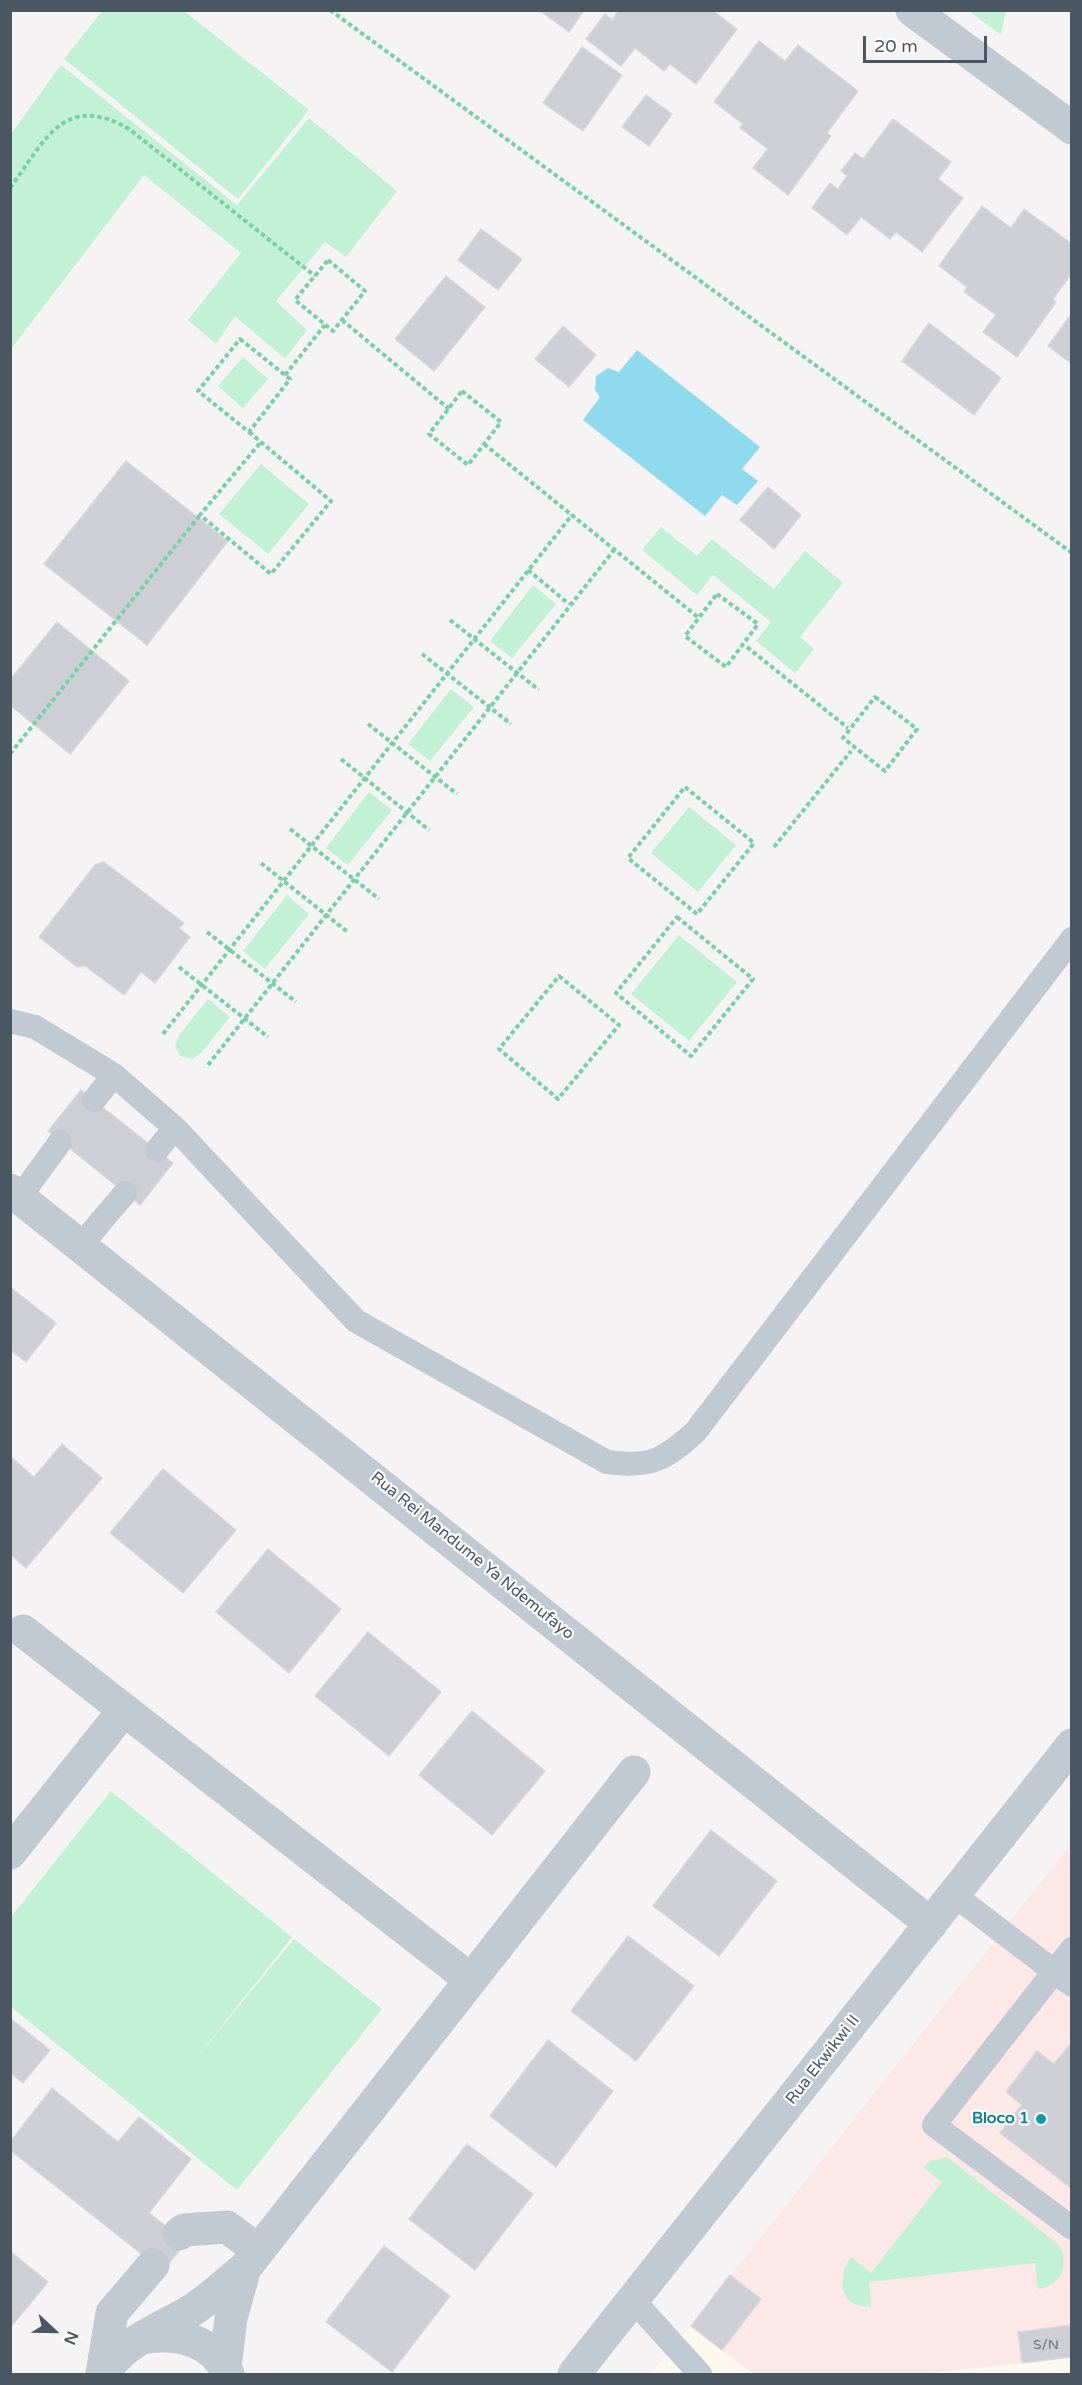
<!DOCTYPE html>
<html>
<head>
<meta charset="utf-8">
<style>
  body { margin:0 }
  #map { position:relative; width:1082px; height:2385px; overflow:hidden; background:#f5f3f3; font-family:"Varela Round",sans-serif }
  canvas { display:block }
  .frame { position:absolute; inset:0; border:12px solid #4a5661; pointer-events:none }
  .north { position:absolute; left:24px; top:2301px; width:60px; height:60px; -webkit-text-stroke:4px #fff; paint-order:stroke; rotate:112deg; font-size:16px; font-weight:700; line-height:24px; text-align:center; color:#4a5661 }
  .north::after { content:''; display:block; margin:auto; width:21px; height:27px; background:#4a5661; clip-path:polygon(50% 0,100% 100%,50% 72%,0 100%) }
  .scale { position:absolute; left:863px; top:36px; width:124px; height:27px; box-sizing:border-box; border:3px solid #4a5661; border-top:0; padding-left:8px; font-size:18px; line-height:21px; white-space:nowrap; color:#4a5661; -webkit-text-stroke:4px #fff; paint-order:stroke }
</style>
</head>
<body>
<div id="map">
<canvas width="1082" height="2385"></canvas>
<div class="frame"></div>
<div class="north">N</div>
<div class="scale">20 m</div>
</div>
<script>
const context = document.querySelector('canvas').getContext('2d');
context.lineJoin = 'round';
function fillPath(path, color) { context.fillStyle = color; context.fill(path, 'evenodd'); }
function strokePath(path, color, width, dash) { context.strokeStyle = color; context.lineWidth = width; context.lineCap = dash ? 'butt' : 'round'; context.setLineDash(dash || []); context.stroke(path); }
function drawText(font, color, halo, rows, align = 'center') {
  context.font = font + ' "Varela Round",sans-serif'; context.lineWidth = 4.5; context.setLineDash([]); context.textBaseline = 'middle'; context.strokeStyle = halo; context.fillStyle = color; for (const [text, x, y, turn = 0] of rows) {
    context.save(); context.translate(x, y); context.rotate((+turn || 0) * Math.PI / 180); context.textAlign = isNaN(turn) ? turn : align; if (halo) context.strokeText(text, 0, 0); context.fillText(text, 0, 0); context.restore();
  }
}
fillPath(new Path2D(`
  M 691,2326 L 722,2350 L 754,2374 L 650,2374 Z
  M 1071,2357 L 1071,2374 L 921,2374 L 1022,2363 Z`), '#fdf9ef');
fillPath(new Path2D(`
  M 1071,1844 L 1071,2357 L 921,2374 L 754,2374 L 691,2326 Z`), '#fce8e6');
fillPath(new Path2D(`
  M 103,10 L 184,11 L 309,110 L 238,199 L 64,59 Z
  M 969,11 L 1006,11 L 1001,35 Z
  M 61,65 L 237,205 L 309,118 L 397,191 L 346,257 L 325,242 L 276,301 L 307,330 L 285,359 L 235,316 L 216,344 L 188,320 L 241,253 L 144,175 L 11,349 L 11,134 Z
  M 243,357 L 268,379 L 243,408 L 218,386 Z
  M 261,464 L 309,504 L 268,554 L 219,514 Z
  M 661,527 L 697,556 L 712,539 L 774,589 L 805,551 L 843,583 L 800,637 L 814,649 L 795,673 L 756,641 L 771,622 L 713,575 L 697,595 L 642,550 Z
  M 533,585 L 556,604 L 512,658 L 490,641 Z
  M 451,689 L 474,707 L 430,761 L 408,744 Z
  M 369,792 L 392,810 L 348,865 L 326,848 Z
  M 689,807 L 736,845 L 698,892 L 651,853 Z
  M 287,895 L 309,914 L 265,969 L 243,951 Z
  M 679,935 L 737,982 L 689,1041 L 631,994 Z
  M 208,999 L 230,1017 L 202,1052 L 192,1059 L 180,1056 L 175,1046 L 179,1035 Z
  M 111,1791 L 292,1937 L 194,2061 L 294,1939 L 382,2009 L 237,2190 L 11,2007 L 11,1917 Z
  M 947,2157 L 1058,2244 C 1071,2263 1062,2286 1038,2289 L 1035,2263 L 869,2282 L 871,2306 C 839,2310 836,2277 851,2257 L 871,2273 L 942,2182 L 923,2167 L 930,2161 Z`), '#c3f1d5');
fillPath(new Path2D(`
  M 637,350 L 760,447 L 742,469 L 758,481 L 737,505 L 722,495 L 705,516 L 583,420 L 600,397 L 595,390 L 596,376 L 608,368 L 619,372 Z`), '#90daee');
const building = new Path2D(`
  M 539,10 L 584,10 L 569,32 Z
  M 619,10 L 712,10 L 737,29 L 696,84 L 670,64 L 664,71 L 635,48 L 621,66 L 586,39 L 605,14 L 612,20 Z
  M 759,41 L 785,61 L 798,45 L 858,91 L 827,133 L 831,136 L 788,195 L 753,168 L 768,149 L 740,128 L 743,124 L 714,102 Z
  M 582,47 L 622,75 L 583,131 L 543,103 Z
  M 646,95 L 672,114 L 649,146 L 622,127 Z
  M 893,119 L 951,162 L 938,179 L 963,198 L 922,252 L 896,232 L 890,239 L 861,217 L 847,235 L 812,208 L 830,183 L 838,189 L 847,176 L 841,171 L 855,153 L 863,159 Z
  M 982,206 L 1011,228 L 1024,209 L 1072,244 L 1072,273 L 1053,299 L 1056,302 L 1017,357 L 983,332 L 996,315 L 964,292 L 967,287 L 939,266 Z
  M 481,229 L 522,259 L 498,290 L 458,260 Z
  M 446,276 L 485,307 L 434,371 L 395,339 Z
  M 1072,313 L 1072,364 L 1048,346 Z
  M 929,323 L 1001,378 L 974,415 L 902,361 Z
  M 563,326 L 596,355 L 569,387 L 535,359 Z
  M 126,461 L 228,541 L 147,645 L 44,564 Z
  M 768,487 L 801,515 L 774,549 L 740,520 Z
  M 57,622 L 129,681 L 70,754 L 10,705 L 10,680 Z
  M 104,862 L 184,923 L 179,928 L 190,937 L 155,983 L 141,972 L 124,995 L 85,966 L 77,967 L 39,937 L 95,865 Z
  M 81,1090 L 173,1163 L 140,1205 L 48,1131 Z
  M 10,1287 L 56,1323 L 26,1362 L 10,1350 Z
  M 62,1444 L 102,1478 L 26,1568 L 10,1554 L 10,1456 L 34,1477 Z
  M 163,1469 L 236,1530 L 183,1593 L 110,1533 Z
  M 268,1549 L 341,1609 L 289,1673 L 216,1612 Z
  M 368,1632 L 441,1692 L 389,1756 L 315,1696 Z
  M 472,1711 L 545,1771 L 492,1835 L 419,1775 Z
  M 711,1830 L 777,1881 L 719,1956 L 653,1906 Z
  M 628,1936 L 694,1986 L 636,2061 L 571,2011 Z
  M 10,2018 L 50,2050 L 23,2083 L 10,2073 Z
  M 548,2040 L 613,2091 L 556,2167 L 490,2116 Z
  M 1072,2042 L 1072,2189 L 1000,2133 L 1022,2105 L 1006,2092 L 1037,2051 L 1054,2064 Z
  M 52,2088 L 118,2142 L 139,2117 L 191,2159 L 149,2213 L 186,2242 L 163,2271 L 10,2150 L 10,2142 Z
  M 467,2144 L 533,2194 L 475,2270 L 409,2219 Z
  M 384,2246 L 450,2296 L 392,2372 L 326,2322 Z
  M 10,2251 L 48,2282 L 10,2328 Z
  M 730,2275 L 761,2299 L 722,2350 L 691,2326 Z
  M 1072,2325 L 1072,2357 L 1022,2363 L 1018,2332 Z`);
fillPath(building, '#cdcfd5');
strokePath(building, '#d7d9de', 1.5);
strokePath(new Path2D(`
  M 330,10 L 1072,553
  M 10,188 C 44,142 64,91 129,129 L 315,276
  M 328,260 L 365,291 L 333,331 L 295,300 Z
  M 342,320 L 449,409
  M 240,339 L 290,379 L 249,432 L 198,391 Z
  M 285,375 L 325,325
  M 462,391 L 501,422 L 468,465 L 429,434 Z
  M 249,432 L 331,501 L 271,574 L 200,515 L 260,443
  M 484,444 L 699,618
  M 528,570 L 569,604
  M 717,594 L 758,624 L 726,667 L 685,636 Z
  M 450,620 L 539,690
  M 747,647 L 848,728
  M 422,654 L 511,724
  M 875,697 L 917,729 L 885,771 L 843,738 Z
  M 368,724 L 457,794
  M 10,754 L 200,515
  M 341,759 L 429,830
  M 685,787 L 754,843 L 697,914 L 628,858 Z
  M 290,829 L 379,899
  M 774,847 L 851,751
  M 261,863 L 349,933
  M 677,917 L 753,979 L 691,1056 L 616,993 Z
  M 207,932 L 296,1002
  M 179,967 L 268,1037
  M 559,976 L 619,1025 L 558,1099 L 499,1049 Z
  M 163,1034 L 572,515
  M 208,1065 L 614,550`), '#7ad0a6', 4, [4.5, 3]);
strokePath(new Path2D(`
  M 10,1021 L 35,1027 L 114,1075 L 175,1128 L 356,1321 L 607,1462 C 650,1468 665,1460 696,1431 L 1072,939
  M 94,1100 L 114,1075
  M 157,1150 L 175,1128
  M 20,1197 L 60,1142
  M 81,1245 L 125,1193
  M 954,1895 L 1072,1985
  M 1072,1949 L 934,2125 L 1072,2228
  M 633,2300 L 700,2374`), '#c1cad2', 24);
strokePath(new Path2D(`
  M 912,10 L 1072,128
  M 23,1631 L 471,1980
  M 10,1853 L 124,1710
  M 179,2234 L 184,2230 L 227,2227 L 258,2250
  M 147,2337 C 180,2333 214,2341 228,2374
  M 225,2367 L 231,2318 L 245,2268
  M 102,2374 L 112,2313 L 153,2265
  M 104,2374 C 122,2341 162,2329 194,2309 C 212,2297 228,2281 245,2268 L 634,1772`), '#c1cad2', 33);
strokePath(new Path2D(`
  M 10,1190 L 931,1924
  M 574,2374 L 1072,1745`), '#c1cad2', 33);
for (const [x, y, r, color] of [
  [1041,2119,6,"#0f9aa8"]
]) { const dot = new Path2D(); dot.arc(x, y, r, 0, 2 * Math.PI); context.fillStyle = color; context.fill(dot); strokePath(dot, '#fff', 2); }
drawText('14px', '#6b747e', null, [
  ["S/N",1046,2345]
]);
drawText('16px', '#4a5661', '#fff', [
  ["Rua Rei Mandume Ya Ndemufayo",472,1556,39],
  ["Rua Ekwikwi II",823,2060,-52]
]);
drawText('bold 16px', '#0d838f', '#fff', [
  ["Bloco 1",1029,2119]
], 'right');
</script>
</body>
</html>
